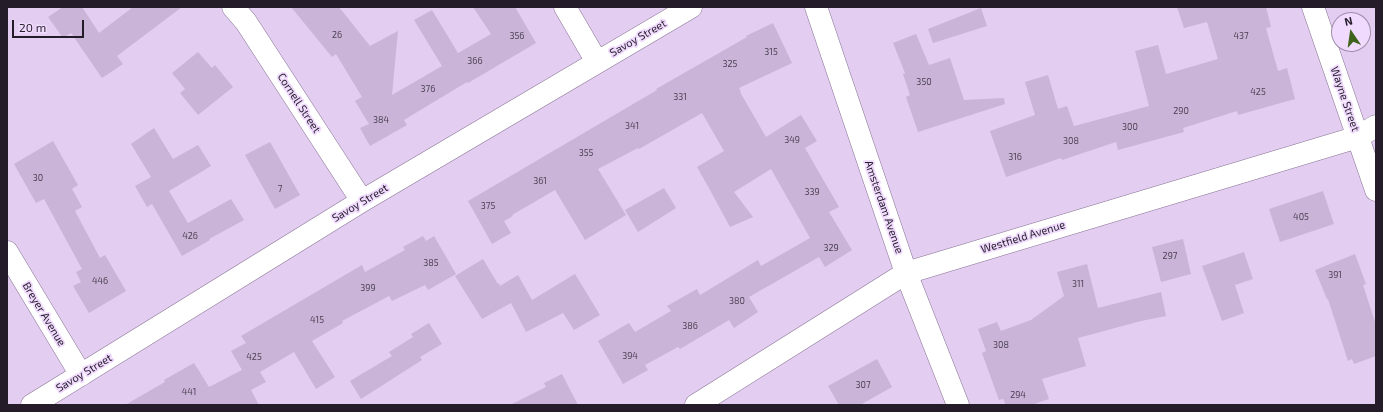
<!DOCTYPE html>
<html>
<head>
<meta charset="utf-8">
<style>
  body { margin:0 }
  #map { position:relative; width:1383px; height:412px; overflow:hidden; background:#e3cdf1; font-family:"Exo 2",sans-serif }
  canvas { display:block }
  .frame { position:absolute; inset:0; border:8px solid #241c29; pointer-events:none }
  .north { position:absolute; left:1331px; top:12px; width:40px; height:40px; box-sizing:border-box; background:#f0dafe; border:1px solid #9e8ea9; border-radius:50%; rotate:347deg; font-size:11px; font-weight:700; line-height:16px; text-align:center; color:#241c29 }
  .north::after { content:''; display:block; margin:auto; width:14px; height:18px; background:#3f631a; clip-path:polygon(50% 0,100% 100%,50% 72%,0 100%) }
  .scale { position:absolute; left:12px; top:20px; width:72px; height:18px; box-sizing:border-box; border:2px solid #241c29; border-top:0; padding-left:5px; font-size:12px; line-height:14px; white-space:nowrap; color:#241c29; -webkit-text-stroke:3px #f0dafe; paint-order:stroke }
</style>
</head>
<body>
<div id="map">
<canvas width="1383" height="412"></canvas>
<div class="frame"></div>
<div class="north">N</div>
<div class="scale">20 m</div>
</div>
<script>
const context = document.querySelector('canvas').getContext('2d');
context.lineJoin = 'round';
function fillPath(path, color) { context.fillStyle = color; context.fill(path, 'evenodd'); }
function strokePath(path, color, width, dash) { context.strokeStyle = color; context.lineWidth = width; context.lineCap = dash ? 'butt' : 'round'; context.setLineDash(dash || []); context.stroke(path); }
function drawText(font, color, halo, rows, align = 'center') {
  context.font = font + ' "Exo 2",sans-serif'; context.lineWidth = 3.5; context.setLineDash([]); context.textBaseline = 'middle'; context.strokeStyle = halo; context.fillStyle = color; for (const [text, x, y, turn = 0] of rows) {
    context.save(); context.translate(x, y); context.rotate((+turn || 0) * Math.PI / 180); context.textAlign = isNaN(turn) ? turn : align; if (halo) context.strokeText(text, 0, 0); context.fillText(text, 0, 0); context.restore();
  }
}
fillPath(new Path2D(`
  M 63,7 L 82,7 L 99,33 L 133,7 L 182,7 L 117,56 L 123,64 L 102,78 L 71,33 L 63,38 L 48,17 Z
  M 291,7 L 339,7 L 370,46 L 398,31 L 392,95 L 442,66 L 414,20 L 432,10 L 458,53 L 491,34 L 473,7 L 515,7 L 536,43 L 468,83 L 467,82 L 404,120 L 407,125 L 370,146 L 360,128 L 369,124 L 355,101 L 362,97 L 336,54 L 332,57 Z
  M 1177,7 L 1266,7 L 1271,27 L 1266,28 L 1278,71 L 1287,68 L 1295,99 L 1238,115 L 1237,111 L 1183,128 L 1184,132 L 1118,150 L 1116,142 L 1062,160 L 1061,158 L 1006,177 L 990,131 L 1035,115 L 1025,82 L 1048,75 L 1058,109 L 1067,106 L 1074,126 L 1149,106 L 1135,51 L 1158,45 L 1166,74 L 1218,59 L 1207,22 L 1184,28 Z
  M 981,8 L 987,26 L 933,43 L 928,29 Z
  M 773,23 L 792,63 L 739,88 L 741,92 L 740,92 L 766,137 L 801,115 L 817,141 L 805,148 L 839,207 L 829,212 L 852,250 L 825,267 L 819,257 L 749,297 L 758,312 L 734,328 L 729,320 L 680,349 L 678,347 L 645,365 L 648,370 L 623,384 L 598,341 L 629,323 L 635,332 L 671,311 L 667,306 L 697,289 L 700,295 L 758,260 L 761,266 L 810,238 L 771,169 L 734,192 L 753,217 L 730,227 L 710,190 L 697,167 L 724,151 L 702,113 L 639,149 L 638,148 L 598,169 L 626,215 L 585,240 L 555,190 L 512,215 L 513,216 L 504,221 L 511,233 L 492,244 L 468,201 L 657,90 L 656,89 L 747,37 L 746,36 Z
  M 916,34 L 929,65 L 950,58 L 964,100 L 1004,98 L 1005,104 L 918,132 L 906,97 L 910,95 L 903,74 L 905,73 L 893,43 Z
  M 198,52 L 212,68 L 215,65 L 233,87 L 198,115 L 180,93 L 185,89 L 172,73 Z
  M 154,128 L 173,159 L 198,145 L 211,166 L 169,191 L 188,223 L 231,199 L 244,220 L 209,239 L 210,240 L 182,256 L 152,204 L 147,207 L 135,186 L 151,177 L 131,144 Z
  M 53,141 L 78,185 L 72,189 L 82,207 L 75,211 L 100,258 L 105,255 L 126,291 L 89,313 L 73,286 L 81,282 L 76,272 L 82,269 L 44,199 L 36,203 L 14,164 Z
  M 270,142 L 300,195 L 275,209 L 245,155 Z
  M 664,188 L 676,208 L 638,232 L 625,210 Z
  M 1323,191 L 1334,224 L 1280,242 L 1269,209 Z
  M 423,236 L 426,241 L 434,236 L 456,274 L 428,290 L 425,285 L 392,301 L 389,296 L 342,321 L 343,323 L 312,341 L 335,377 L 316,389 L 294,352 L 260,372 L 266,382 L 251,390 L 259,405 L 125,405 L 165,382 L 164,380 L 194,363 L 209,387 L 242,370 L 231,351 L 246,343 L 241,336 L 362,265 L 365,272 L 405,250 L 403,247 Z
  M 1183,239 L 1191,274 L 1161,282 L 1152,247 Z
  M 1244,252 L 1253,279 L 1235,285 L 1244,313 L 1222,321 L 1202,266 Z
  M 1355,254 L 1366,284 L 1363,285 L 1376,325 L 1376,356 L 1354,364 L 1352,359 L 1348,361 L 1328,299 L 1327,299 L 1315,270 Z
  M 483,259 L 498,284 L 499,283 L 500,286 L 518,275 L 532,300 L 575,274 L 600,315 L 574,330 L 563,313 L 526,332 L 511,303 L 482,319 L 455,276 Z
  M 1087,264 L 1098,308 L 1161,292 L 1166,316 L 1141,321 L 1078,338 L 1086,366 L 1042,379 L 1049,399 L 1031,405 L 1006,405 L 1003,399 L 999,400 L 982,353 L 986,351 L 978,329 L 997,322 L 1001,331 L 1031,320 L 1064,296 L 1057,272 Z
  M 429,323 L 442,344 L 420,357 L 422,360 L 361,399 L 350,381 L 392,356 L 389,352 L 413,337 L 411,334 Z
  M 877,359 L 892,387 L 860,405 L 839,405 L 828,386 Z
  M 562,374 L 578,405 L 510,405 L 546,387 L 544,383 Z`), '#cab4d8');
const minor = new Path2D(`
  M 233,7 L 246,22 L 362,201
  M 565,7 L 597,62
  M 816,7 L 906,273 L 958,405
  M 7,252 L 81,375
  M 32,405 L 362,201 L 691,7`);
const tertiary = new Path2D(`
  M 1313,7 L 1376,190
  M 696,405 L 906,273 L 1358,137 L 1376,126`);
strokePath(minor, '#897595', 23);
strokePath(tertiary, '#897595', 23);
strokePath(minor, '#fff', 22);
strokePath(tertiary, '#fff', 22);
drawText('9px', '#4e4255', null, [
  ["26",337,35],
  ["356",517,36],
  ["437",1241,36],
  ["315",771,52],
  ["366",475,61],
  ["325",730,64],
  ["350",924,82],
  ["376",428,89],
  ["425",1258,92],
  ["331",680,97],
  ["290",1181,111],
  ["384",381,120],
  ["341",632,126],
  ["300",1130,127],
  ["349",792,140],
  ["308",1071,141],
  ["355",586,153],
  ["316",1015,157],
  ["30",38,178],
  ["361",540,181],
  ["7",280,189],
  ["339",812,192],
  ["375",488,206],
  ["405",1301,217],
  ["426",190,236],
  ["329",831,248],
  ["297",1170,256],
  ["385",431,263],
  ["391",1335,275],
  ["446",100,281],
  ["311",1078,284],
  ["399",368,288],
  ["380",737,301],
  ["415",317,320],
  ["386",690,326],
  ["308",1001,345],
  ["394",630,356],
  ["425",254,357],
  ["307",863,385],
  ["441",189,392],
  ["294",1018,395]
]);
drawText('11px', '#241c29', '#f0dafe', [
  ["Savoy Street",638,38,-30],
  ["Wayne Street",1345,99,71],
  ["Cornell Street",299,103,57],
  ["Savoy Street",360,203,-31],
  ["Amsterdam Avenue",884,207,71],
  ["Westfield Avenue",1023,237,-17],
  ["Breyer Avenue",44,314,59],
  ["Savoy Street",84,373,-31]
]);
</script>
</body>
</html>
